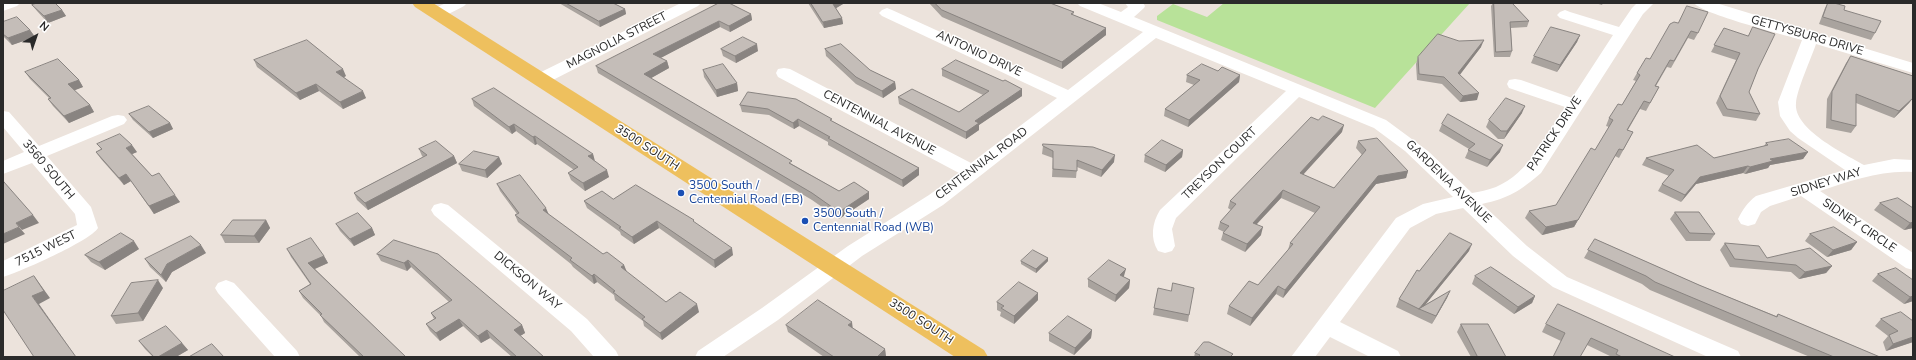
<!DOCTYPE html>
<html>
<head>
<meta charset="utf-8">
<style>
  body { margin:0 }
  #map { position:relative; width:1916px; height:360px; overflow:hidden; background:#ece3dc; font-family:"Nunito Sans",sans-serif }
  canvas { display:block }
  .frame { position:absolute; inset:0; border:4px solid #2a2a2a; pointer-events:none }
  .north { position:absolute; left:16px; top:16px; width:40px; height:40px; -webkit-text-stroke:3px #fff; paint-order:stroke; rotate:40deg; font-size:11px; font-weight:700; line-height:16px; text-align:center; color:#2a2a2a }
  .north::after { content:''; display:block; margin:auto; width:14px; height:18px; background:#2a2a2a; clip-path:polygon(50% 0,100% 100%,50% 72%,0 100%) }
</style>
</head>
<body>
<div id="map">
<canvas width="1916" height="360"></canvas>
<div class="frame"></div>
<div class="north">N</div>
</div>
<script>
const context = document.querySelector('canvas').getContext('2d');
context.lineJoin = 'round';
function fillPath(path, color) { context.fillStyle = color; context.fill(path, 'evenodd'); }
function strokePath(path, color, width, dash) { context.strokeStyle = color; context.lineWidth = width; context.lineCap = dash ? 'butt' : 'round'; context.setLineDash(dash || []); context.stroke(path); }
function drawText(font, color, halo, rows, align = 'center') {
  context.font = font + ' "Nunito Sans",sans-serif'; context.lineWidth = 3; context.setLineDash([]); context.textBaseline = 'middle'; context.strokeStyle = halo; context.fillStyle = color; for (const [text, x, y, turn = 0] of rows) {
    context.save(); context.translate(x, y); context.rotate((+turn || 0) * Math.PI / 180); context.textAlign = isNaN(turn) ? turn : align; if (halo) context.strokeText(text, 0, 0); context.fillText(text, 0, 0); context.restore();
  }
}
fillPath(new Path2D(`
  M 1224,3 L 1470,3 L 1375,108 L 1157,20 L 1157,16 L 1173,4 L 1207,17 Z`), '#b8e299');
fillPath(new Path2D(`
  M 3,3 L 20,3 L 17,6 L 3,11 Z
  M 446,3 L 467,3 L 464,6 C 454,11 442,19 431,16 L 428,13 L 431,10 Z
  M 681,3 L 701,3 L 698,6 L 547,83 L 541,84 L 535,83 L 533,79 L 535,75 Z
  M 1077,3 L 1098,3 L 1121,12 L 1128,7 L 1125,3 L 1143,3 L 1145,6 L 1144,8 L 1134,17 L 1386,120 L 1428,151 L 1472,193 C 1479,192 1488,190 1496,187 C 1529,173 1546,136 1565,107 L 1509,88 L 1507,84 L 1509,80 L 1515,79 L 1521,80 L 1572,98 L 1613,35 L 1560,18 L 1557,15 L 1560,12 L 1565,10 L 1570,12 L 1619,27 L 1632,8 L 1637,3 L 1654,3 L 1643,14 L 1541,173 C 1520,191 1509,198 1482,204 L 1527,246 L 1567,277 L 1738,351 L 1741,357 L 1708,357 L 1553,287 L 1513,256 L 1463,208 L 1436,214 L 1410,228 L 1340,322 L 1398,351 L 1401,357 L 1370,357 L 1330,337 L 1315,357 L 1291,357 L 1396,218 L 1423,204 L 1453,197 L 1405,151 L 1374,128 L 1299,97 L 1176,218 L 1172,229 L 1175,246 L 1172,251 L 1165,253 L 1158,251 C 1150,238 1152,223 1160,210 L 1286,91 L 1156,38 L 943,205 L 862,256 L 778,320 L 723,357 L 695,357 L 698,351 L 762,308 L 848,246 L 929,195 L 959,173 L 778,77 L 776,73 L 778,69 L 784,68 L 790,69 L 971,163 L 1057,98 L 882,16 L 879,13 L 882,10 L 887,8 L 892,10 L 1068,90 L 1143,32 L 1080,6 Z
  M 1694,3 L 1716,3 L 1913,63 L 1913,73 L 1816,44 C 1811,59 1797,89 1796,103 C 1793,129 1845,154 1864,165 L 1894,159 L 1913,160 L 1913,172 C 1880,170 1851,181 1820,191 L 1913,253 L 1913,270 L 1906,268 L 1801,196 L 1770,206 L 1761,212 L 1755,224 L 1748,226 L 1741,224 L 1738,219 C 1743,209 1747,203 1756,196 L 1845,170 L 1798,138 L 1790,131 L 1780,116 L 1778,102 L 1802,40 C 1785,35 1702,14 1694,3 Z
  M 3,111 L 9,112 L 39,146 L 112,116 L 118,115 L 124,116 L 127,120 L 124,124 L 47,156 L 91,207 L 98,228 C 90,241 20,272 3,277 L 3,261 L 77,225 L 75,214 L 32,163 L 3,174 L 3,161 L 24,152 L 3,127 Z
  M 441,203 L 448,205 L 587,319 L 616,351 L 619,357 L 594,357 L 571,331 L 434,215 L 431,210 L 434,205 Z
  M 226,280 L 234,283 L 297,351 L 300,357 L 275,357 L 218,293 L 215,288 L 218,283 Z`), '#fff');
fillPath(new Path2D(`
  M 412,3 L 433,3 L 984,350 L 988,357 L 955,357 L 415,7 Z`), '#eec05e');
fillPath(new Path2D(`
  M 559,3 L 613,3 L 625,9 L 626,14 L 600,27 Z
  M 719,3 L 751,14 L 752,20 L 730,32 L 720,27 L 660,58 L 667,61 L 669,68 L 651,78 L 792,164 L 839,191 L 869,192 L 869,199 L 839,219 L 812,200 L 598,73 L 596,66 Z
  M 808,3 L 843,3 L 843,4 L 836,8 L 842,18 L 843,24 L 824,28 Z
  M 929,3 L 1050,3 L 1074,12 L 1073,15 L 1106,28 L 1106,35 L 1062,69 L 942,17 Z
  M 1493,3 L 1512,3 L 1529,21 L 1527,27 L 1511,28 L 1512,51 L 1510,57 L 1494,57 L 1491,6 Z
  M 1595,3 L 1603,3 L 1602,5 Z
  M 1828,3 L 1834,3 L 1875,33 L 1871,40 L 1819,24 L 1825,8 Z
  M 32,5 L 62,10 L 66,16 L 48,23 L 37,11 Z
  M 3,22 L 30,30 L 35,37 L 12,45 L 3,36 Z
  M 1678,23 L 1698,33 L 1694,40 L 1688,38 L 1671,68 L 1667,67 L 1656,86 L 1659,87 L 1646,111 L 1640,109 L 1628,130 L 1633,132 L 1619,158 L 1615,156 L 1574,227 L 1542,235 L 1525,218 L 1529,211 L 1556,205 L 1595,150 L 1609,127 L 1606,126 L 1609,118 L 1622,105 L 1636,81 L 1633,80 L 1637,73 L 1650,59 Z
  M 1724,28 L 1758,69 L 1749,92 L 1760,114 L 1756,121 L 1723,116 L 1716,103 L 1736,60 L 1711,52 Z
  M 1580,35 L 1577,42 L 1557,72 L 1531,63 L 1534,56 Z
  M 1459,41 L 1481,47 L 1459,75 L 1477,100 L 1460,102 L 1442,84 L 1417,80 L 1416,64 L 1418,57 Z
  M 721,49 L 758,51 L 736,63 L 723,56 Z
  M 825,49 L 870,70 L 895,82 L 896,89 L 883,98 L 856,84 L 826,56 Z
  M 1851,56 L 1913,76 L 1913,98 L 1909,103 L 1894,118 L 1856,103 L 1856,126 L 1851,133 L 1826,128 L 1827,99 L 1846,63 Z
  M 254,60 L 346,76 L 344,77 L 366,98 L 343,109 L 319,91 L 300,100 L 257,67 Z
  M 942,69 L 1003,81 L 1022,89 L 1022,96 L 979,125 L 979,130 L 966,139 L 899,104 L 898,97 L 959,112 L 983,95 L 942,76 Z
  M 703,70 L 737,83 L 738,91 L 717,97 L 704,77 Z
  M 1218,71 L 1240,75 L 1239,82 L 1188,127 L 1164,116 L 1165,109 L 1194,85 L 1186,82 L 1187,75 Z
  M 25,72 L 79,80 L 83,87 L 74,90 L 90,105 L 94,112 L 69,123 L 53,106 L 48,99 L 50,99 L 30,79 Z
  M 748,92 L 832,121 L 919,168 L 919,175 L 903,187 L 828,145 L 828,142 L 799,126 L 794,129 L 769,115 L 742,112 L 740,105 Z
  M 472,99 L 593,154 L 594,160 L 609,177 L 585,191 L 571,180 L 568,173 L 574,170 L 537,144 L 535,145 L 516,131 L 512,134 L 474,106 Z
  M 1522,113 L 1504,139 L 1498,139 L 1486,127 L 1489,120 Z
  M 129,114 L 170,123 L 173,129 L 153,138 L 133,120 Z
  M 1442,124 L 1500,152 L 1487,167 L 1465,158 L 1469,149 L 1439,131 Z
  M 1342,132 L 1303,175 L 1334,188 L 1362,155 L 1356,148 L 1358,141 L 1408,171 L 1406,178 L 1376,184 L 1283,298 L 1276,294 L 1250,326 L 1227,314 L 1229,306 L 1258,285 L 1288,250 L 1290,243 L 1315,213 L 1281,198 L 1257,224 L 1261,235 L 1245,252 L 1221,240 L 1223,233 L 1224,232 L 1218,229 L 1220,222 L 1231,210 L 1228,208 L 1230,201 Z
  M 1766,143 L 1808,152 L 1803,159 L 1770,165 L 1768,168 L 1745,174 L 1743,173 L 1696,184 L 1681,202 L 1658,191 L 1662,184 L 1669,176 L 1642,165 L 1646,158 L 1714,158 L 1764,146 Z
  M 97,144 L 137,152 L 132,154 L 152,176 L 180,202 L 154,214 L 131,181 L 124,185 L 101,159 L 96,152 L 101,149 Z
  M 1043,146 L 1114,162 L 1101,177 L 1077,167 L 1076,178 L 1052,177 L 1053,158 L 1042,154 Z
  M 419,149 L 454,156 L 457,163 L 368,210 L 357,200 L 354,193 L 423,157 L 422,156 Z
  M 1183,150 L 1182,157 L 1165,172 L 1144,162 L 1145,155 Z
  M 499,157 L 502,164 L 487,178 L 462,171 L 459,164 Z
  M 497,184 L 548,214 L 603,254 L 624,265 L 626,272 L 666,302 L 699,312 L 662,340 L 644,326 L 643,321 L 615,300 L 614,295 L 597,282 L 594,284 L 573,267 L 571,264 L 518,222 L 515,215 L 517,214 L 500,191 Z
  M 613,199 L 695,223 L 733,255 L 715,268 L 659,228 L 634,244 L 621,235 L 620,232 L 587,208 L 584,201 Z
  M 1880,203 L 1913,208 L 1913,228 L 1904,230 L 1874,210 Z
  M 1675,212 L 1715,234 L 1710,241 L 1686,241 L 1670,219 Z
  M 266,220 L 270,228 L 259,243 L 225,243 L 221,235 Z
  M 336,224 L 372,228 L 375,235 L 354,246 L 340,231 Z
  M 1810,234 L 1857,242 L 1851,250 L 1827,257 L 1805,241 Z
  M 1595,239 L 1699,285 L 1776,316 L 1778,314 L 1880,357 L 1810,357 L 1650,290 L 1642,284 L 1584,258 Z
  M 394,240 L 522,325 L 525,333 L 520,336 L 544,357 L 512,357 L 490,338 L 481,343 L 463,326 L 440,341 L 430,331 L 426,324 L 434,319 L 431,313 L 449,302 L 411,267 L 407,271 L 381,261 L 377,254 Z
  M 1725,243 L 1767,258 L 1832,266 L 1826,273 L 1799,279 L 1791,272 L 1730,267 L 1720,250 Z
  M 139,249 L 105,270 L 91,262 L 85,255 Z
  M 287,249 L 324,256 L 328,263 L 315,269 L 406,357 L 360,357 L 324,322 L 321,316 L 303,298 L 299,291 L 310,284 L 291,257 Z
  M 1469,251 L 1425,305 L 1450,291 L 1447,298 L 1432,324 L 1396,307 L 1399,299 L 1419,271 Z
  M 206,253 L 172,272 L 166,282 L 150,267 L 145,259 Z
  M 1048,258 L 1048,261 L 1036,273 L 1021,264 L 1021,261 Z
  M 1878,274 L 1913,280 L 1913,301 L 1904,304 L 1872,281 Z
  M 1124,276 L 1124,277 L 1130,280 L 1129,288 L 1115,302 L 1088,287 L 1088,279 Z
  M 1475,276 L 1535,296 L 1532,303 L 1514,314 L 1472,284 Z
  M 163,288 L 143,321 L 116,324 L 111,316 Z
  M 1158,288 L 1189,315 L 1188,322 L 1153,315 Z
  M 1038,300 L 1014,324 L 1000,316 L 1001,312 L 997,310 L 997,302 Z
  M 1881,319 L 1913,321 L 1913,342 L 1886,351 L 1883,342 L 1888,336 L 1875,326 Z
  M 1461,324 L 1506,357 L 1471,357 L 1457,332 Z
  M 1546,324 L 1675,357 L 1612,357 L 1587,345 L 1561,341 L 1542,332 Z
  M 786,325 L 853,328 L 885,349 L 886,357 L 824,357 L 788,332 Z
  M 1092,330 L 1091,338 L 1074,355 L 1049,341 L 1049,333 Z
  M 139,341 L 182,343 L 188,350 L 176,357 L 153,357 L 145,349 Z
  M 1195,353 L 1232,357 L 1194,357 Z`), '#a9a39e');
fillPath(new Path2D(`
  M 834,3 L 843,3 L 843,4 L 833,10 L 833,4 Z
  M 625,9 L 626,14 L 600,27 L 599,21 Z
  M 62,10 L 66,16 L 48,23 L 44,16 Z
  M 751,14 L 752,20 L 730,32 L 729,26 Z
  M 842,18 L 843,24 L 824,28 L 823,22 Z
  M 719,21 L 720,27 L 655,61 L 653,54 Z
  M 1106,28 L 1106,35 L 1062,69 L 1062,62 Z
  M 30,30 L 35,37 L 12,45 L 8,38 Z
  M 1580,35 L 1577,42 L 1557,72 L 1560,65 Z
  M 1484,40 L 1481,47 L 1456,80 L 1458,73 Z
  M 757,44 L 758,51 L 736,63 L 735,56 Z
  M 667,61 L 669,68 L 646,81 L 644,74 Z
  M 343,69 L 346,76 L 340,79 L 336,72 Z
  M 1240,75 L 1239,82 L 1188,127 L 1189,120 Z
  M 79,80 L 83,87 L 73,91 L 68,84 Z
  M 895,82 L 896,89 L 883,98 L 882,91 Z
  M 737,83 L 738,91 L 717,97 L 716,90 Z
  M 316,84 L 319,91 L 300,100 L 296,93 Z
  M 1022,89 L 1022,96 L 979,125 L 979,130 L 966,139 L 966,132 L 975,121 Z
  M 363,91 L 366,98 L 343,109 L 340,102 Z
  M 1479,93 L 1477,100 L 1460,102 L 1463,96 Z
  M 1913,98 L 1909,103 L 1894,118 L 1899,111 Z
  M 90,105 L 94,112 L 69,123 L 64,116 Z
  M 1525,106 L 1522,113 L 1504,139 L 1507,131 Z
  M 798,119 L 799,126 L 794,129 L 793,123 Z
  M 170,123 L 173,129 L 153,138 L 149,132 Z
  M 514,124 L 516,131 L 512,134 L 509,127 Z
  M 1344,125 L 1342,132 L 1298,180 L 1300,173 Z
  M 535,136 L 537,144 L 535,145 L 533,137 Z
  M 132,145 L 137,152 L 130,155 L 126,148 Z
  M 1503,145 L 1500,152 L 1487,167 L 1490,160 Z
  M 1619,149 L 1574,227 L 1542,235 L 1546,227 Z
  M 1183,150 L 1182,157 L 1165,172 L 1166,165 Z
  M 1808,152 L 1803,159 L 1770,165 L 1768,168 L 1745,174 L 1750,167 L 1770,159 Z
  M 593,154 L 595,161 L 588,156 Z
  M 1115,155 L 1114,162 L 1101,177 L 1102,170 Z
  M 454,156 L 457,163 L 368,210 L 365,203 Z
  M 499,157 L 502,164 L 487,178 L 485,170 Z
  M 1748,166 L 1743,173 L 1696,184 L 1681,202 L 1685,195 L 1700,177 Z
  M 919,168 L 919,175 L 903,187 L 902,180 Z
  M 607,170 L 609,177 L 585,191 L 583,183 Z
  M 1408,171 L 1406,178 L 1376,184 L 1283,298 L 1285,290 L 1378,176 Z
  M 126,174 L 131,181 L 124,185 L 119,178 Z
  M 1283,190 L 1281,198 L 1251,230 L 1253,223 Z
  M 869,192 L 869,199 L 839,219 L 839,212 Z
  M 175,195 L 180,202 L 154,214 L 149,206 Z
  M 546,208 L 549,215 L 543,210 Z
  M 33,215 L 39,223 L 22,230 L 16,223 Z
  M 266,220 L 270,228 L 259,243 L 254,236 Z
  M 657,221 L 659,228 L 634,244 L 632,237 Z
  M 1913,222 L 1913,228 L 1904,230 L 1910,223 Z
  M 19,227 L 25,234 L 3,244 L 3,234 Z
  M 1263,227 L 1261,235 L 1245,252 L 1247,244 Z
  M 372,228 L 375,235 L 354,246 L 350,239 Z
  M 134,241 L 139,249 L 105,270 L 99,262 Z
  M 1857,242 L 1851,250 L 1827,257 L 1833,250 Z
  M 1472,244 L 1469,251 L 1421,310 L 1419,309 L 1416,316 L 1419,309 Z
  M 201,245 L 206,253 L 172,272 L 166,282 L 161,275 L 167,264 Z
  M 732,248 L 733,255 L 715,268 L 714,260 Z
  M 324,256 L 328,263 L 312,270 L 308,263 Z
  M 1048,258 L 1048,261 L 1036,273 L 1036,269 Z
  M 408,260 L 411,267 L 407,271 L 404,263 Z
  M 624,265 L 627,272 L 621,267 Z
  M 1832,266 L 1826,273 L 1799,279 L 1805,272 Z
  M 1126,269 L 1124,276 L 1119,282 L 1120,275 Z
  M 594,274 L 597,282 L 594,284 L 592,276 Z
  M 34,276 L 50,298 L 39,304 L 76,357 L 32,296 Z
  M 158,280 L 163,288 L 143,321 L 138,313 Z
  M 1130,280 L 1129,288 L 1115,302 L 1116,295 Z
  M 1278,286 L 1276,294 L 1250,326 L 1252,318 Z
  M 1450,291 L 1447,298 L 1432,324 L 1436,316 Z
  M 1038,293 L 1038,300 L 1014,324 L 1014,316 Z
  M 1535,296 L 1532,303 L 1514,314 L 1518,307 Z
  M 1913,296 L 1913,301 L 1904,304 L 1910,297 Z
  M 697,304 L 699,312 L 662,340 L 660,333 Z
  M 459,319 L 463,326 L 440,341 L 436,333 Z
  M 852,322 L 853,330 L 848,325 Z
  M 522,325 L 525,333 L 517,338 L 514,330 Z
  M 487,330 L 490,338 L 481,343 L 478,336 Z
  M 1092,330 L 1091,338 L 1074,355 L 1075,348 Z
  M 1913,337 L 1913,342 L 1886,351 L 1893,344 Z
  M 182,343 L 188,350 L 176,357 L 158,357 Z
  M 885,349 L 886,357 L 877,357 Z`), '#898481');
const building = new Path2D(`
  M 37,3 L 55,3 L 62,10 L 44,16 L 32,5 Z
  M 566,3 L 613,3 L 625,9 L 599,21 Z
  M 719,3 L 729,3 L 751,14 L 729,26 L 719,21 L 653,54 L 667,61 L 644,74 L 792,161 L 789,163 L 839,191 L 854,182 L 869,192 L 839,212 L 812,193 L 596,66 Z
  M 811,3 L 834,3 L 833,4 L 842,18 L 823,22 Z
  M 935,3 L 1050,3 L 1074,12 L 1071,14 L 1106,28 L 1062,62 L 942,10 Z
  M 1494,3 L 1512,3 L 1529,21 L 1510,22 L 1512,51 L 1496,52 Z
  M 1828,3 L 1834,3 L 1845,6 L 1844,10 L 1881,21 L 1875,33 L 1823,17 Z
  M 1687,6 L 1708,12 L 1698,33 L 1691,31 L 1674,61 L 1670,60 L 1655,86 L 1659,87 L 1650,103 L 1644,101 L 1627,130 L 1633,132 L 1623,150 L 1619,149 L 1578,220 L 1546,227 L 1529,211 L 1556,205 L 1591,148 L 1595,150 L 1613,120 L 1609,118 L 1618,104 L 1622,105 L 1640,75 L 1637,73 L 1646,58 L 1650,59 L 1670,24 L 1674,22 L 1678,23 Z
  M 17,17 L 30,30 L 8,38 L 3,34 L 3,22 Z
  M 1551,27 L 1580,35 L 1560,65 L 1534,56 Z
  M 1753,27 L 1775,34 L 1758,69 L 1749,92 L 1760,114 L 1727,109 L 1720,96 L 1740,53 L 1714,45 L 1724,28 L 1748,36 Z
  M 1438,34 L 1459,41 L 1484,40 L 1458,73 L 1479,93 L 1463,96 L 1444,77 L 1419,74 L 1418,57 Z
  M 743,37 L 757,44 L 735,56 L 721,49 Z
  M 307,40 L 343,69 L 336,72 L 363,91 L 340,102 L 316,84 L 296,93 L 254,60 Z
  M 841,44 L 870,70 L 895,82 L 882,91 L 856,77 L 825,49 Z
  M 1851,56 L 1913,76 L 1913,98 L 1899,111 L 1856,94 L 1856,126 L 1831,120 L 1832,92 Z
  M 58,59 L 79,80 L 68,84 L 90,105 L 64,116 L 48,99 L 51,98 L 25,72 Z
  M 956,60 L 1003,81 L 1005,80 L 1022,89 L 975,121 L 979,123 L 966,132 L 898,97 L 912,89 L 959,112 L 989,91 L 942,69 Z
  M 723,64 L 737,83 L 716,90 L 703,70 Z
  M 1202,64 L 1218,71 L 1222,67 L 1240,75 L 1189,120 L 1165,109 L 1200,80 L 1187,75 Z
  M 494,88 L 593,154 L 588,156 L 607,170 L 583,183 L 568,173 L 578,167 L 535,136 L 533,137 L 514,124 L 509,127 L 472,99 Z
  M 748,92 L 796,99 L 832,119 L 830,120 L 919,168 L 902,180 L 828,138 L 830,137 L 798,119 L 793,123 L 768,109 L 740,105 Z
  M 1506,98 L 1525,106 L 1507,131 L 1501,131 L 1489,120 Z
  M 149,106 L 170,123 L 149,132 L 129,114 Z
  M 1448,114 L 1503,145 L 1490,160 L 1468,150 L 1475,144 L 1442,124 Z
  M 1323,116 L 1344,125 L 1300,173 L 1334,188 L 1366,150 L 1358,141 L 1377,138 L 1408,171 L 1378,176 L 1285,290 L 1278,286 L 1252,318 L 1229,306 L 1249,281 L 1258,285 L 1293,244 L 1290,243 L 1320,207 L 1283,190 L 1253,223 L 1263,227 L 1247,244 L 1223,233 L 1229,226 L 1220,222 L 1236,204 L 1230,201 L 1311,117 L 1318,120 Z
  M 120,134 L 132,145 L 126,148 L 152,176 L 159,173 L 175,195 L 149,206 L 126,174 L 119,178 L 96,152 L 102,149 L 97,144 Z
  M 1789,139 L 1808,152 L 1770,159 L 1773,161 L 1750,167 L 1748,166 L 1700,177 L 1685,195 L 1662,184 L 1674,170 L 1646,158 L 1697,145 L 1714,158 L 1768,145 L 1766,143 Z
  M 1162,140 L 1183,150 L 1166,165 L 1145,155 Z
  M 436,141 L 454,156 L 365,203 L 354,193 L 427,155 L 419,149 Z
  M 1043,144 L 1093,147 L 1115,155 L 1102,170 L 1077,160 L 1077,171 L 1053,169 L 1053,151 L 1043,146 Z
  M 474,151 L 499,157 L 485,170 L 459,164 Z
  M 520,175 L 546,208 L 543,210 L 603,254 L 607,252 L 624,265 L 621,267 L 666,302 L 680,292 L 697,304 L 660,333 L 642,319 L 645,317 L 613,292 L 615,291 L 594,274 L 592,276 L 570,260 L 572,258 L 515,215 L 519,213 L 497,184 Z
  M 4,182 L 33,215 L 16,223 L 19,227 L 3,234 L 3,183 Z
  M 636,185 L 694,220 L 693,221 L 732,248 L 714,260 L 657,221 L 632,237 L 619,228 L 621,227 L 584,201 L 602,191 L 613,199 Z
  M 1898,198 L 1913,208 L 1913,222 L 1910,223 L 1880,203 Z
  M 1675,212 L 1699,212 L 1715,234 L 1690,233 Z
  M 358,213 L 372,228 L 350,239 L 336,224 Z
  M 233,220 L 266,220 L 254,236 L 221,235 Z
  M 1834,227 L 1857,242 L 1833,250 L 1810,234 Z
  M 121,233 L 134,241 L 99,262 L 85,255 Z
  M 1450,233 L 1472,244 L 1419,309 L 1399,299 L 1417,270 L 1419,271 Z
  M 191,236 L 201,245 L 167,264 L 161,275 L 145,259 Z
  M 311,238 L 324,256 L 308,263 L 406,357 L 364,357 L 320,315 L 322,314 L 299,291 L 311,284 L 287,249 Z
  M 1595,239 L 1699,285 L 1777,317 L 1778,314 L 1880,357 L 1834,357 L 1655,282 L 1646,276 L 1588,250 Z
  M 394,240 L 438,254 L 522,325 L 514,330 L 544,357 L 517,357 L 487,330 L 478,336 L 459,319 L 436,333 L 426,324 L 436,318 L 431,313 L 452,300 L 408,260 L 404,263 L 377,254 Z
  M 1725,243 L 1759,246 L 1767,258 L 1810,248 L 1832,266 L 1805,272 L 1796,265 L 1735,259 Z
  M 1033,250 L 1048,258 L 1036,269 L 1021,261 Z
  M 1109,260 L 1126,269 L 1120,275 L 1130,280 L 1116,295 L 1088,279 Z
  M 1491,267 L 1535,296 L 1518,307 L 1475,276 Z
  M 1896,268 L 1913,280 L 1913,296 L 1910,297 L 1878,274 Z
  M 34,276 L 44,291 L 32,296 L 76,357 L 34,357 L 3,310 L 3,291 Z
  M 158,280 L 138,313 L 111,316 L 131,283 Z
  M 1019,282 L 1038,293 L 1014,316 L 1001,308 L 1004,306 L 997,302 Z
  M 1173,283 L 1194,288 L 1189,315 L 1154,308 L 1158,288 L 1171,291 Z
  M 1450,291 L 1436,316 L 1419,309 Z
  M 818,300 L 852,322 L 848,325 L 885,349 L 877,357 L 834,357 L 786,325 Z
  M 1558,304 L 1675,357 L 1622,357 L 1616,354 L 1618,350 L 1591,338 L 1580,357 L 1553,357 L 1565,333 L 1546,324 Z
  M 1901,312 L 1913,321 L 1913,337 L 1893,344 L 1889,335 L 1898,331 L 1881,319 Z
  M 1068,316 L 1092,330 L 1075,348 L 1049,333 Z
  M 1461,324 L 1488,324 L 1506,357 L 1478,357 Z
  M 166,326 L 182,343 L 158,357 L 154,357 L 139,341 Z
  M 1204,342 L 1209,342 L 1233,354 L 1230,357 L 1198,357 L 1200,355 L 1195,353 Z
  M 212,344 L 224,357 L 189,357 Z`);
fillPath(building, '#c4bdb8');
strokePath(building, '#898481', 1);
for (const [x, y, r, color] of [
  [681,193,4,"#1a4fb4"],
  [805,221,4,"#1a4fb4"]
]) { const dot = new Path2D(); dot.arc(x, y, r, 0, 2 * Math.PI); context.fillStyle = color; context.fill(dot); strokePath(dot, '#fff', 1.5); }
drawText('12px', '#2a2a2a', '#fff', [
  ["GETTYSBURG DRIVE",1807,36,16],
  ["MAGNOLIA STREET",617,41,-27],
  ["ANTONIO DRIVE",979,54,25],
  ["CENTENNIAL AVENUE",879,123,28],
  ["PATRICK DRIVE",1555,134,-56],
  ["3500 SOUTH",647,148,33],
  ["CENTENNIAL ROAD",982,164,-37],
  ["TREYSON COURT",1220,164,-44],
  ["3560 SOUTH",48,170,50],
  ["GARDENIA AVENUE",1448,182,44],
  ["SIDNEY WAY",1826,183,-17],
  ["SIDNEY CIRCLE",1859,226,34],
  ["7515 WEST",46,249,-26],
  ["DICKSON WAY",527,281,40],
  ["3500 SOUTH",921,322,33]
]);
drawText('12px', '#164399', '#fff', [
  ["3500 South /",689,186],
  ["Centennial Road (EB)",689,200],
  ["3500 South /",813,214],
  ["Centennial Road (WB)",813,228]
], 'left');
</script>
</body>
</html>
